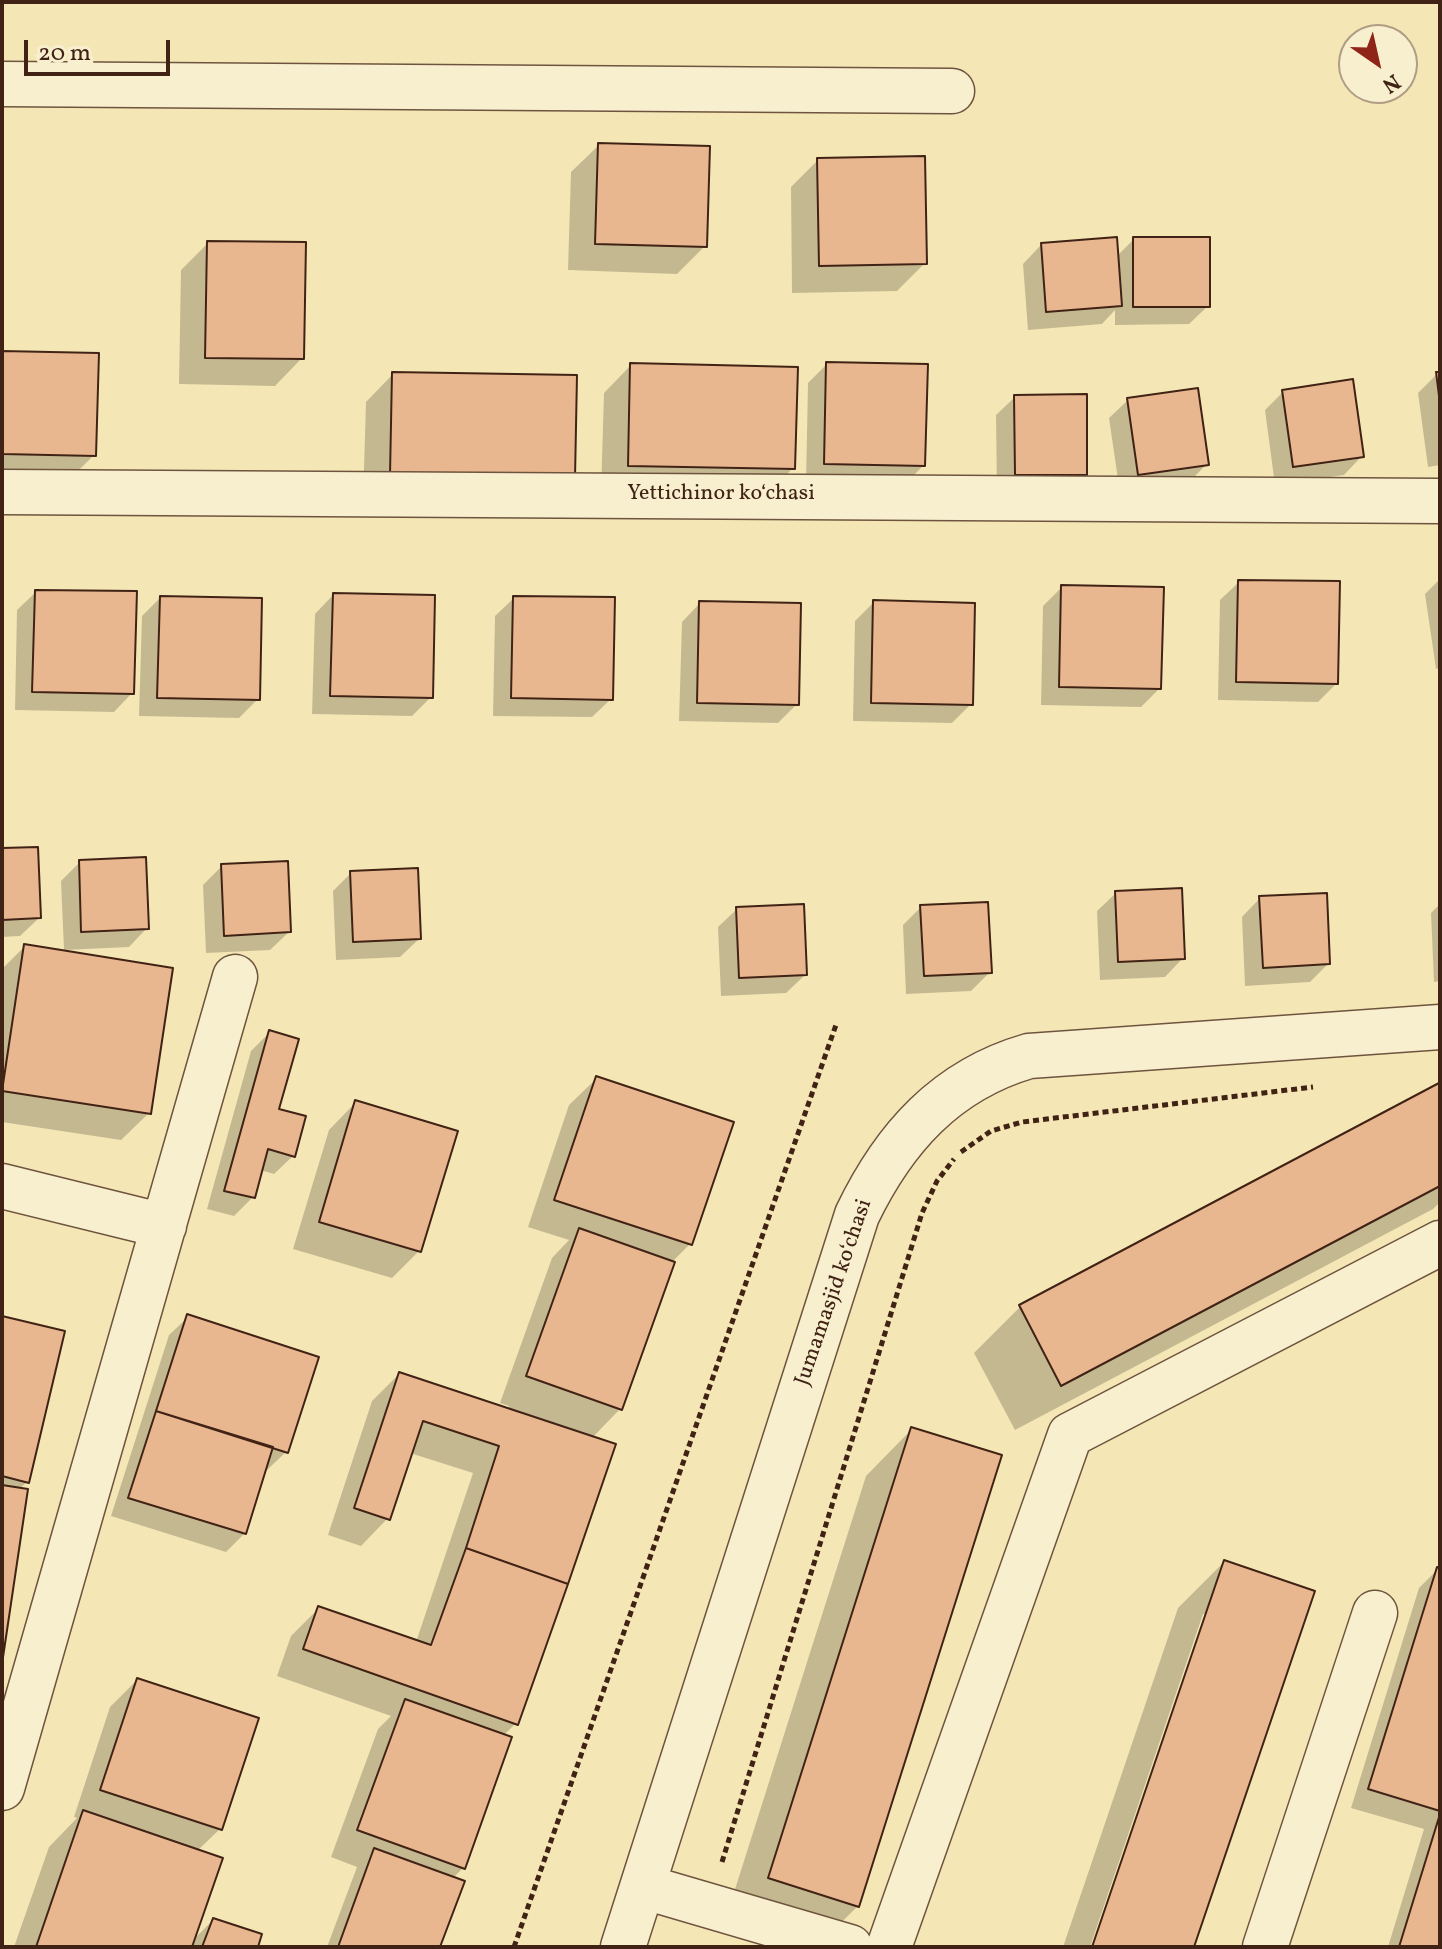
<!DOCTYPE html>
<html>
<head>
<meta charset="utf-8">
<style>
  body { margin:0 }
  #map { position:relative; width:1442px; height:1949px; overflow:hidden; background:#f5e7b5; font-family:Vollkorn,serif }
  canvas { display:block }
  .frame { position:absolute; inset:0; border:4px solid #412316; pointer-events:none }
  .north { position:absolute; left:1338px; top:24px; width:80px; height:80px; box-sizing:border-box; background:#f8efcf; border:2px solid #af9d85; border-radius:50%; rotate:146deg; font-size:22px; font-weight:700; line-height:32px; text-align:center; color:#412316 }
  .north::after { content:''; display:block; margin:auto; width:28px; height:36px; background:#8f2418; clip-path:polygon(50% 0,100% 100%,50% 72%,0 100%) }
  .scale { position:absolute; left:24px; top:40px; width:146px; height:36px; box-sizing:border-box; border:4px solid #412316; border-top:0; padding-left:10px; font-size:24px; line-height:28px; white-space:nowrap; color:#412316; -webkit-text-stroke:6px #f8efcf; paint-order:stroke }
</style>
</head>
<body>
<div id="map">
<canvas width="1442" height="1949"></canvas>
<div class="frame"></div>
<div class="north">N</div>
<div class="scale">20 m</div>
</div>
<script>
const context = document.querySelector('canvas').getContext('2d');
context.lineJoin = 'round';
function fillPath(path, color) { context.fillStyle = color; context.fill(path, 'evenodd'); }
function strokePath(path, color, width, dash) { context.strokeStyle = color; context.lineWidth = width; context.lineCap = dash ? 'butt' : 'round'; context.setLineDash(dash || []); context.stroke(path); }
function drawText(font, color, halo, rows, align = 'center') {
  context.font = font + ' Vollkorn,serif'; context.lineWidth = 6; context.setLineDash([]); context.textBaseline = 'middle'; context.strokeStyle = halo; context.fillStyle = color; for (const [text, x, y, turn = 0] of rows) {
    context.save(); context.translate(x, y); context.rotate((+turn || 0) * Math.PI / 180); context.textAlign = isNaN(turn) ? turn : align; if (halo) context.strokeText(text, 0, 0); context.fillText(text, 0, 0); context.restore();
  }
}
fillPath(new Path2D(`
  M 599,145 L 705,246 L 677,274 L 568,270 L 571,172 Z
  M 818,160 L 925,263 L 897,291 L 792,293 L 791,187 Z
  M 1134,239 L 1208,306 L 1189,324 L 1115,325 L 1115,310 L 1102,324 L 1028,330 L 1023,264 L 1041,245 L 1116,257 Z
  M 208,243 L 302,358 L 275,386 L 179,384 L 181,270 Z
  M 2,353 L 94,455 L 76,473 L 2,472 Z
  M 827,364 L 923,466 L 905,484 L 806,482 L 808,383 Z
  M 631,365 L 793,468 L 766,495 L 601,492 L 604,393 Z
  M 393,374 L 546,504 L 363,501 L 366,402 Z
  M 1437,374 L 1440,374 L 1440,465 L 1428,467 L 1418,393 Z
  M 1283,392 L 1362,456 L 1344,475 L 1275,485 L 1265,410 Z
  M 1015,397 L 1085,474 L 1066,492 L 997,493 L 996,415 Z
  M 1128,400 L 1207,464 L 1188,483 L 1120,493 L 1109,418 Z
  M 1440,579 L 1440,668 L 1436,669 L 1425,594 Z
  M 1239,582 L 1336,684 L 1318,702 L 1218,700 L 1220,600 Z
  M 1062,587 L 1159,689 L 1141,707 L 1041,705 L 1043,606 Z
  M 36,592 L 132,693 L 114,712 L 15,710 L 17,610 Z
  M 333,595 L 431,697 L 412,716 L 312,714 L 315,614 Z
  M 160,598 L 258,699 L 239,718 L 139,716 L 142,616 Z
  M 514,598 L 611,699 L 592,717 L 493,716 L 495,616 Z
  M 874,602 L 971,704 L 952,723 L 853,721 L 855,621 Z
  M 700,603 L 797,704 L 778,723 L 679,721 L 682,622 Z
  M 2,850 L 39,918 L 20,936 L 2,937 Z
  M 80,862 L 147,928 L 129,947 L 64,950 L 61,881 Z
  M 222,866 L 289,932 L 270,950 L 206,953 L 203,885 Z
  M 351,873 L 419,939 L 400,957 L 336,960 L 333,891 Z
  M 1116,893 L 1183,958 L 1165,977 L 1100,980 L 1097,911 Z
  M 1260,898 L 1328,964 L 1310,982 L 1245,986 L 1242,917 Z
  M 1440,904 L 1440,981 L 1434,982 L 1431,913 Z
  M 921,907 L 990,972 L 971,991 L 906,994 L 903,925 Z
  M 737,909 L 805,975 L 786,993 L 721,996 L 718,927 Z
  M 24,947 L 149,1113 L 121,1140 L 2,1122 L 2,969 Z
  M 269,1033 L 277,1111 L 293,1156 L 274,1174 L 260,1170 L 253,1197 L 234,1216 L 207,1209 L 251,1051 Z
  M 597,1078 L 690,1244 L 672,1262 L 620,1409 L 592,1438 L 516,1723 L 503,1736 L 463,1868 L 452,1879 L 438,1947 L 327,1947 L 357,1867 L 331,1857 L 378,1729 L 391,1716 L 277,1676 L 291,1636 L 319,1608 L 416,1642 L 473,1473 L 410,1453 L 388,1518 L 361,1546 L 328,1535 L 372,1401 L 399,1374 L 508,1410 L 509,1406 L 500,1403 L 552,1258 L 569,1240 L 528,1227 L 569,1105 Z
  M 1438,1086 L 1440,1202 L 1433,1209 L 1015,1430 L 974,1353 L 1020,1307 Z
  M 356,1102 L 419,1251 L 392,1278 L 293,1249 L 329,1130 Z
  M 188,1317 L 286,1452 L 267,1470 L 264,1469 L 245,1533 L 226,1552 L 111,1516 L 169,1335 Z
  M 2,1318 L 27,1482 L 19,1489 L 2,1650 Z
  M 912,1429 L 858,1906 L 816,1947 L 724,1924 L 866,1476 Z
  M 1224,1562 L 1192,1947 L 1094,1947 L 1207,1614 L 1203,1614 L 1090,1947 L 1063,1947 L 1178,1608 Z
  M 1438,1569 L 1440,1947 L 1388,1947 L 1424,1829 L 1351,1808 L 1419,1588 Z
  M 137,1680 L 220,1829 L 197,1851 L 192,1941 L 213,1920 L 256,1947 L 14,1947 L 49,1847 L 77,1818 L 74,1817 L 110,1707 Z`), '#0003');
const building = new Path2D(`
  M 598,143 L 710,146 L 707,247 L 595,244 Z
  M 925,156 L 927,264 L 819,266 L 817,158 Z
  M 1117,237 L 1122,306 L 1046,312 L 1041,243 Z
  M 1133,237 L 1210,237 L 1210,307 L 1133,307 Z
  M 207,241 L 306,242 L 304,359 L 205,358 Z
  M 2,351 L 99,353 L 96,456 L 2,454 Z
  M 826,362 L 928,364 L 925,466 L 824,464 Z
  M 630,363 L 798,367 L 795,469 L 628,466 Z
  M 392,372 L 577,375 L 575,478 L 390,475 Z
  M 1436,372 L 1440,372 L 1440,404 Z
  M 1353,379 L 1364,457 L 1293,467 L 1282,390 Z
  M 1198,388 L 1209,465 L 1138,475 L 1127,398 Z
  M 1087,394 L 1087,475 L 1015,475 L 1014,395 Z
  M 1238,580 L 1340,581 L 1338,684 L 1236,682 Z
  M 1061,585 L 1164,587 L 1161,689 L 1059,687 Z
  M 35,590 L 137,591 L 134,694 L 32,692 Z
  M 333,593 L 435,595 L 433,698 L 330,696 Z
  M 160,596 L 262,598 L 260,700 L 157,698 Z
  M 513,596 L 615,597 L 613,700 L 511,698 Z
  M 873,600 L 975,603 L 973,705 L 871,703 Z
  M 699,601 L 801,603 L 799,705 L 697,703 Z
  M 38,847 L 41,918 L 2,920 L 2,848 Z
  M 146,857 L 149,929 L 81,932 L 79,860 Z
  M 288,861 L 291,932 L 224,936 L 221,864 Z
  M 418,868 L 421,939 L 353,942 L 350,871 Z
  M 1182,888 L 1185,959 L 1118,962 L 1115,891 Z
  M 1327,893 L 1330,964 L 1263,968 L 1259,896 Z
  M 988,902 L 992,973 L 924,976 L 920,905 Z
  M 804,904 L 807,975 L 739,978 L 736,907 Z
  M 24,944 L 173,968 L 151,1114 L 2,1091 Z
  M 269,1030 L 299,1039 L 279,1109 L 306,1116 L 295,1157 L 268,1149 L 255,1198 L 224,1191 Z
  M 596,1076 L 734,1122 L 692,1245 L 554,1200 Z
  M 1439,1083 L 1440,1186 L 1061,1386 L 1019,1305 Z
  M 355,1100 L 458,1131 L 421,1252 L 319,1222 Z
  M 579,1228 L 675,1262 L 622,1410 L 526,1376 Z
  M 187,1314 L 319,1357 L 288,1453 L 156,1411 Z
  M 2,1316 L 65,1331 L 29,1483 L 2,1476 Z
  M 399,1372 L 616,1444 L 568,1584 L 466,1548 L 499,1446 L 423,1421 L 390,1520 L 354,1508 Z
  M 156,1411 L 273,1447 L 246,1534 L 128,1498 Z
  M 911,1427 L 1002,1455 L 859,1907 L 768,1878 Z
  M 2,1485 L 28,1489 L 2,1664 Z
  M 466,1548 L 568,1584 L 518,1725 L 303,1649 L 318,1606 L 431,1645 Z
  M 1224,1560 L 1315,1591 L 1194,1947 L 1092,1947 Z
  M 1437,1567 L 1440,1568 L 1440,1811 L 1368,1789 Z
  M 137,1678 L 259,1718 L 222,1830 L 100,1790 Z
  M 405,1699 L 512,1737 L 465,1869 L 357,1830 Z
  M 83,1810 L 223,1858 L 192,1947 L 36,1947 Z
  M 1440,1814 L 1440,1947 L 1399,1947 Z
  M 374,1848 L 465,1881 L 440,1947 L 338,1947 Z
  M 213,1918 L 262,1934 L 258,1947 L 202,1947 Z`);
fillPath(building, '#e9b78f');
strokePath(building, '#412316', 2);
const minor = new Path2D(`
  M 2,84 L 952,91
  M 2,492 L 1440,501
  M 2,1186 L 164,1226
  M 2,1788 L 235,977
  M 645,1887 L 850,1947
  M 623,1947 L 857,1215 C 894,1138 946,1080 1029,1056 L 1440,1027
  M 889,1947 L 1070,1435 L 1440,1243
  M 1265,1947 L 1375,1613`);
strokePath(minor, '#6e543e', 47);
strokePath(new Path2D(`
  M 961,1152 L 991,1131 L 1022,1122 L 1313,1087
  M 722,1862 L 922,1213 L 937,1181 L 954,1159
  M 514,1947 L 837,1022`), '#412316', 5, [6, 4]);
strokePath(minor, '#f8efcf', 44);
drawText('22px', '#412316', '#f8efcf', [
  ["Yettichinor ko‘chasi",721,495],
  ["Jumamasjid koʻchasi",835,1293,-71]
]);
</script>
</body>
</html>
